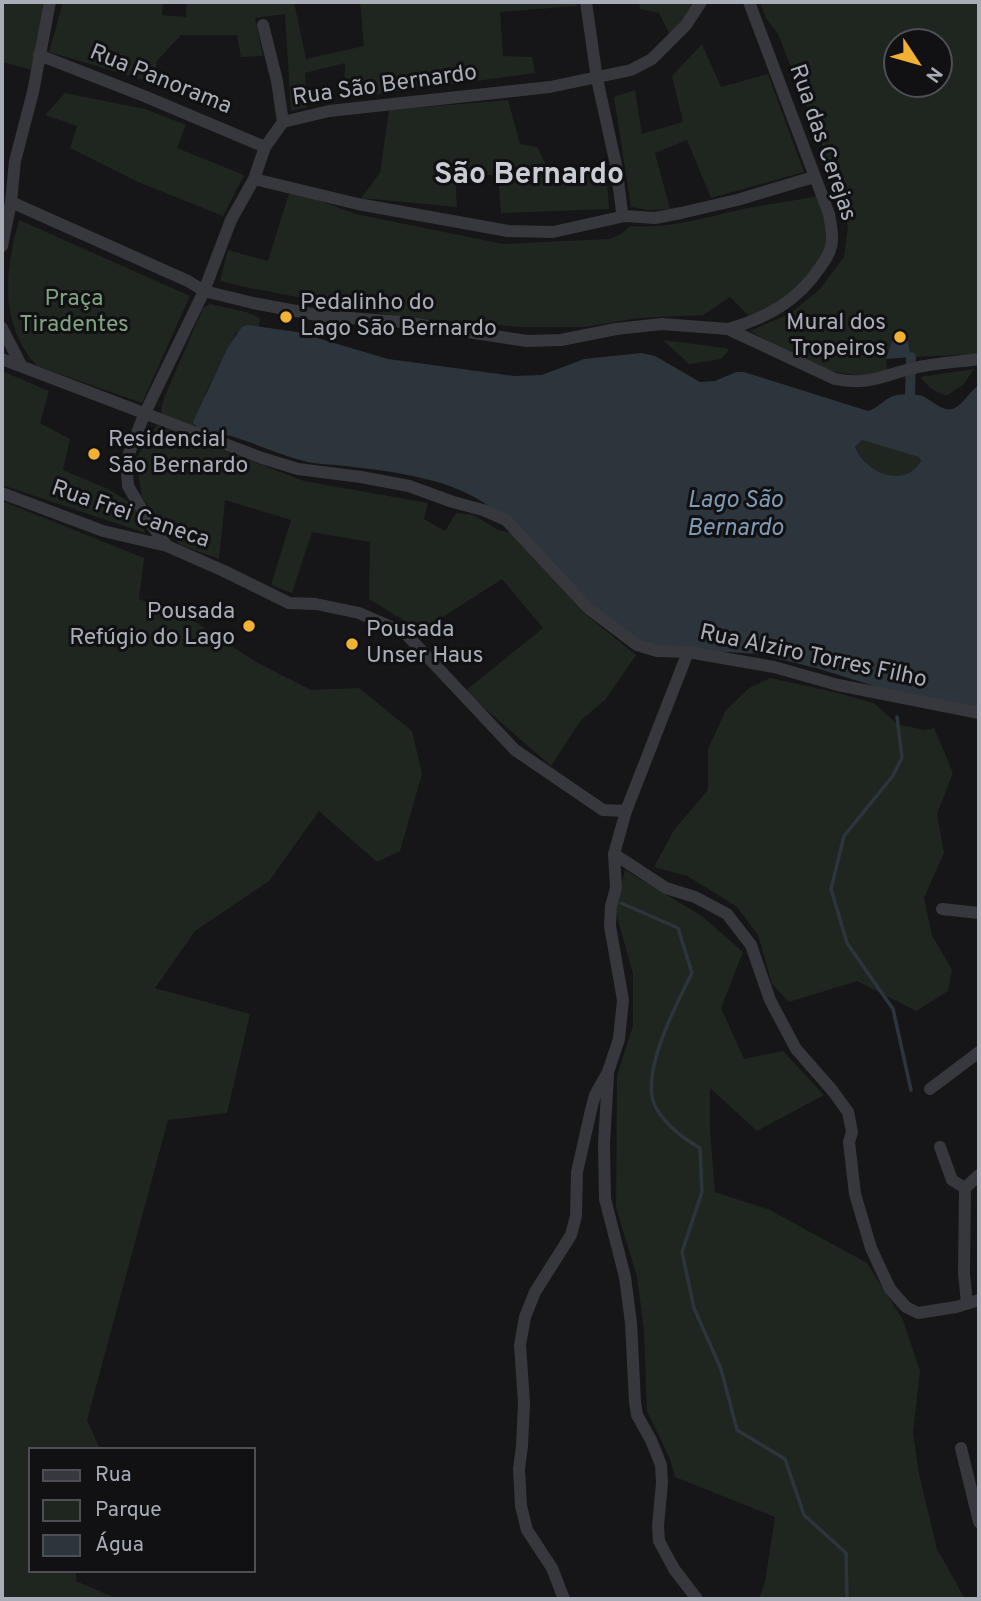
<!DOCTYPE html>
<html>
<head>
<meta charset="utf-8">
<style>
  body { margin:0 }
  #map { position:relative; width:981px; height:1601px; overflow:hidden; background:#161618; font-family:Overpass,sans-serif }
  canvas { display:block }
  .frame { position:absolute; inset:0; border:4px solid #a8adb8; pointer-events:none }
  .legend { position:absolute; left:28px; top:1447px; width:228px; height:126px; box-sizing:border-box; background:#111113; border:2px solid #4d4f55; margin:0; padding:9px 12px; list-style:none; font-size:21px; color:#a8adb8 }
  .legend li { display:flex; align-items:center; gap:14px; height:35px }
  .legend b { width:35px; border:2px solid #4d4f55 }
  .north { position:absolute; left:883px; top:28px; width:70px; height:70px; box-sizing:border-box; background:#111113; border:2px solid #4d4f55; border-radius:50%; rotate:126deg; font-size:19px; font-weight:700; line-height:28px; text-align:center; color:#a8adb8 }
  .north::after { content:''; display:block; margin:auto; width:24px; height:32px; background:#f2b134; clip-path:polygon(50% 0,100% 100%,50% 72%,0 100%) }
</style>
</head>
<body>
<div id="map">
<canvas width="981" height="1601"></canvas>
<div class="frame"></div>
<ul class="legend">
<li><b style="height:9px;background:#37383d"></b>Rua</li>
<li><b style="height:19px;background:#1e261f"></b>Parque</li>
<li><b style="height:19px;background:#2c353c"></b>Água</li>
</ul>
<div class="north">N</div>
</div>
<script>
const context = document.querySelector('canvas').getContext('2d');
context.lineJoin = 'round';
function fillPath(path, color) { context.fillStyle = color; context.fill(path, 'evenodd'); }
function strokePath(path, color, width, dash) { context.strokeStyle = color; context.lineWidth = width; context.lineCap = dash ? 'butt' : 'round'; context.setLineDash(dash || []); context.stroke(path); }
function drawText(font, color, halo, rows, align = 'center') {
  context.font = font + ' Overpass,sans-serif'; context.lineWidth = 6; context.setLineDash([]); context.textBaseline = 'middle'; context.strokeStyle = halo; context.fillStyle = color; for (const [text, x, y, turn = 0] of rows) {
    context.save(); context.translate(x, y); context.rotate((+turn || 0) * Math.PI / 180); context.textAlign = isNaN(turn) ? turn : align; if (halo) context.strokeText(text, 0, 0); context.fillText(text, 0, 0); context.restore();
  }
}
fillPath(new Path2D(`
  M 2,2 L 45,2 L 32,70 L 2,62 Z
  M 63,2 L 163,2 L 162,15 L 186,17 L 187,2 L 294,2 L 306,59 L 364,46 L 360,2 L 577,2 L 577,6 L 500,12 L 503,56 L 532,57 L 535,73 L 344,99 L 345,63 L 305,73 L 307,107 L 291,111 L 285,14 L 255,18 L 263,56 L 241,57 L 237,35 L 181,35 L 157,61 L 154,83 L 49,52 Z
  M 639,2 L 696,2 L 697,3 L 670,35 L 659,13 L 640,9 Z
  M 760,2 L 979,2 L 979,354 L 911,357 L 908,341 L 892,341 L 886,359 L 887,370 C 841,388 790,353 750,331 L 791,313 L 820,289 L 844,257 L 848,227 L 839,205 L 835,178 L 778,34 L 766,18 ZM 897,42 L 939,42 L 939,84 L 897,84 Z
  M 702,44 L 721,87 L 768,74 L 804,172 L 711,198 L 687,140 L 655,153 L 670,209 L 649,210 L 631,207 L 614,97 L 635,90 L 642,134 L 683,122 L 672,76 Z
  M 65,93 L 145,109 L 186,125 L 177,148 L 244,175 L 223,216 L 138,182 L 70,148 L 77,126 L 45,115 Z
  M 508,100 L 520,144 L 537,147 L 549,171 L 567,168 L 606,167 L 609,209 L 501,213 L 498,175 L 455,175 L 457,207 L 361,198 L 380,173 L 389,110 Z
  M 290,190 L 356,214 L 503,244 L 609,239 L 621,234 L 630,226 C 669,229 704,218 743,209 C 768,204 793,201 818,196 C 822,208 831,227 829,239 C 824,277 780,300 752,319 L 730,297 L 703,315 L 639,318 L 585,327 L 521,327 L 402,317 L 250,288 L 220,281 L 228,250 L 268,261 Z
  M 19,220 L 190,296 L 142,403 L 37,366 C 0,325 4,274 19,220 Z
  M 210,304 L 246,312 L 260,318 L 258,330 L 236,333 L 206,392 L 200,415 L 193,428 L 162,415 L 161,410 L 164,398 L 203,308 Z
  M 663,340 L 725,348 L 729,350 L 721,359 L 689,364 Z
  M 974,369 L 964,384 L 946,396 L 930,388 L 920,377 Z
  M 2,371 L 49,391 L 40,423 L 70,439 L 63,470 L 108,489 L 133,504 L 145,533 L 2,485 Z
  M 157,425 L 304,481 L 428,503 L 424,519 L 445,531 L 456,513 L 474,515 L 498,530 L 515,534 L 584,613 L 636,655 L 605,700 L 581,720 L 551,766 L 465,691 L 543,628 L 502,579 L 421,631 L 369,599 L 370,542 L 312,532 L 292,593 L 271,585 L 291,520 L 225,500 L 219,559 L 180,545 L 142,498 L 136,458 Z
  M 862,440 L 911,454 L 919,457 L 921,461 C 904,491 865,472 855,447 Z
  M 2,501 L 144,558 L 139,599 L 197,623 L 256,662 L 311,690 L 359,688 L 412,731 L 422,774 L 400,851 L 377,862 L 319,811 L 269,881 L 195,931 L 155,988 L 250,1014 L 227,1113 L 168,1120 L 87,1420 L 100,1449 L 30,1449 L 30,1571 L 76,1571 L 76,1581 L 118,1599 L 2,1599 Z
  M 770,678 L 834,692 L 874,703 L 897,724 L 925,730 L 934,728 L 953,773 L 937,814 L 944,853 L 924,898 L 932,935 L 952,970 L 948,991 L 916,1011 L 857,981 L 789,1002 L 772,984 L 758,935 L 736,906 L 687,876 L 654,867 L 674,830 L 708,790 L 708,749 L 726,710 L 749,688 Z
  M 625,870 L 702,916 L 743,952 L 721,1008 L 744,1059 L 783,1051 L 824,1095 L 757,1131 L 710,1088 L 710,1131 L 715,1192 L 770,1210 L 867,1263 L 903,1320 L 920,1371 L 913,1433 L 919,1474 L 937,1549 L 965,1599 L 759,1599 L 765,1582 L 775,1517 L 675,1477 L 670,1459 L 647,1411 L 644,1331 L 637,1277 L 616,1207 L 617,1075 L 633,1026 L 633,974 L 617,916 L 617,904 Z`), '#1e261f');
fillPath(new Path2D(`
  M 248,325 L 297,332 L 388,359 L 514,376 L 542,375 L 584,359 L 641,353 L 655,356 L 700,382 L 715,381 L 736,372 L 744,372 L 868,411 C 879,408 885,397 897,395 C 903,394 913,394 919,395 C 930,397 942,414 955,408 C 964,403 970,391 979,385 L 979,710 L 900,694 L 816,668 L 759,654 L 726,652 L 693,656 L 627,637 L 490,507 C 451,478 394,472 346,466 C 334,464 321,465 308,462 C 282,456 257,444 231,436 C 219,433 199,434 193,422 L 228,347 L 242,327 ZM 862,440 L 919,457 L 921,461 C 904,490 865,472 855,447 Z
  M 900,337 L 908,341 L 911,357 L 886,359 L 892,341 Z`), '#2c353c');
strokePath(new Path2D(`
  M 897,717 L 902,758 L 892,777 L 844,836 L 831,889 L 847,943 L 893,1009 L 911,1090
  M 621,903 L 678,928 L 692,973 C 677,1003 638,1076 656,1108 C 667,1126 682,1138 700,1148 L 702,1192 L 682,1252 L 694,1308 L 721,1369 L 737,1430 L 785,1459 L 804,1515 L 846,1553 L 847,1599`), '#2c353c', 3.5);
strokePath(new Path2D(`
  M 910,395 L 911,357`), '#2c353c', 10);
strokePath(new Path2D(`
  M 586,2 L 597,79 L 616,165 L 622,212 L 625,216
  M 263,25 L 277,81 L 283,122
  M 39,55 L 144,96 L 265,147
  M 254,179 L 358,204 L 508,231 L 553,232 L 625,216 L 655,218 L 681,213 L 737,200 L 814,177
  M 11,202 L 188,281 L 204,291 L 253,303 L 323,316 L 403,322 L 527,341 L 561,340 L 616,329 L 662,324 L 728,329 L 835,379 C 868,386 884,375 914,368 C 935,363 958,362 979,359
  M 2,246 L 11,202 L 15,161 L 33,92 L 50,2
  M 2,328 L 21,365
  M 728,329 C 767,318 798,301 821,266 C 827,258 833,246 832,236 C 832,229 830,221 829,214 L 749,2
  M 2,359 L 262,458 L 298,469 L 361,477 L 409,486 L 453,502 L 483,510 L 506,520 L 588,608 L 637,645 L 657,651 L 688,652 L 774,667 L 838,685 L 979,713
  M 2,493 L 103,531 L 167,546 L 224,571 L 289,603 L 316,604 L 359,613 L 405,633 L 515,750 L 603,810 L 626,811
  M 167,546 L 148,520 L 128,486 L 126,461 L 144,415 L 204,291 L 231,220 L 254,179 L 265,147 L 283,122 L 329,111 L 550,87 L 631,70 L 652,59 L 686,25 L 701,2
  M 614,854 L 666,888 L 695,897 L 727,914 L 751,945 L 770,1000 L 796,1049 L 832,1090 L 848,1112 L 852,1132 L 849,1142 L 855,1194 L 871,1248 L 890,1289 L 906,1307 L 918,1313 L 956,1307 L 979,1300
  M 942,909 L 979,913
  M 608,1075 L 604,1144 L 605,1199 L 625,1277 L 631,1323 L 635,1402 L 637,1415 L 651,1440 L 661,1465 L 662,1483 L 658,1526 L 659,1541 L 674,1569 L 697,1599
  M 930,1089 L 979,1052
  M 940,1147 L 952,1180 L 965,1188
  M 967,1303 L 964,1274 L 965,1188 L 979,1175
  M 961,1448 L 979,1522
  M 564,1599 L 552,1568 L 527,1530 L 521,1506 L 519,1469 L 522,1446 L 524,1403 L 520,1345 L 525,1317 L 535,1292 L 571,1235 L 576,1216 L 577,1172 L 591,1110 L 595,1095 L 608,1072 L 619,1039 L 623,1000 L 610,926 L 611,906 L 616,888 L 614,854 L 626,811 L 688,652`), '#37383d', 12);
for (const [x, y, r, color] of [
  [286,317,7,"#f2b134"],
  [900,337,7,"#f2b134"],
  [94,454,7,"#f2b134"],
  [249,626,7,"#f2b134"],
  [352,644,7,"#f2b134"]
]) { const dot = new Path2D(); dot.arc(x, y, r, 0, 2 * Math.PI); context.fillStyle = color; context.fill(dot); strokePath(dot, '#111113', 2.5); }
drawText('23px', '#a8adb8', '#111113', [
  ["Rua Panorama",160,81,22],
  ["Rua São Bernardo",385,87,-8],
  ["Rua das Cerejas",821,143,71],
  ["Rua Frei Caneca",130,516,19],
  ["Rua Alziro Torres Filho",813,658,12]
]);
drawText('23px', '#7fa381', '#111113', [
  ["Praça",74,300],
  ["Tiradentes",74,326]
]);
drawText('23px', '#a8adb8', '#111113', [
  ["Pedalinho do",300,304],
  ["Lago São Bernardo",300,330],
  ["Mural dos",886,324,"right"],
  ["Tropeiros",886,350,"right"],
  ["Residencial",108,441],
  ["São Bernardo",108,467],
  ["Pousada",235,613,"right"],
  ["Refúgio do Lago",235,639,"right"],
  ["Pousada",366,631],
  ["Unser Haus",366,657]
], 'left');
drawText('italic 24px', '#7f9bb3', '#111113', [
  ["Lago São",735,502],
  ["Bernardo",735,530]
]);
drawText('bold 30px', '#c9ccd4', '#111113', [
  ["São Bernardo",529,177]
]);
</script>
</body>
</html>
